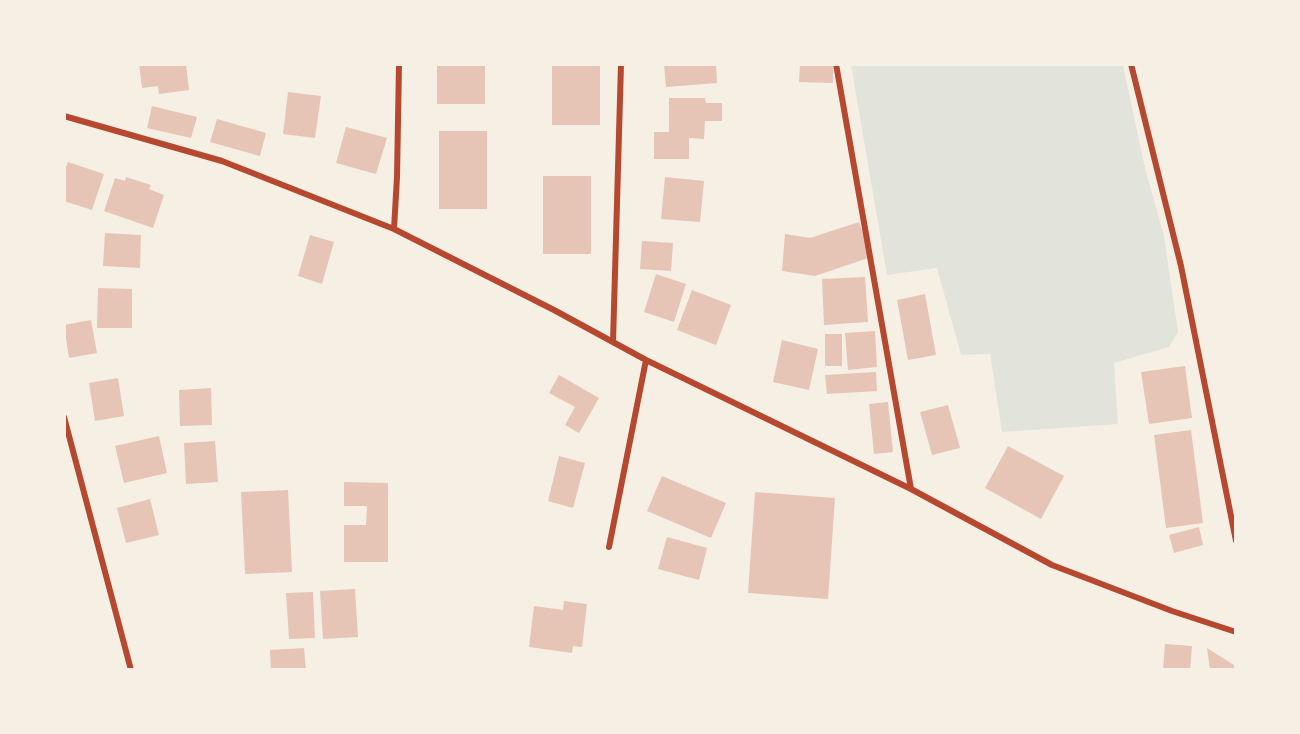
<!DOCTYPE html>
<html>
<head>
<meta charset="utf-8">
<style>
  body { margin:0 }
  #map { position:relative; width:1300px; height:734px; overflow:hidden; background:#f6efe4; font-family:Rubik,sans-serif }
  canvas { display:block }
  .frame { position:absolute; inset:0; border:66px solid #f6efe4; pointer-events:none }
</style>
</head>
<body>
<div id="map">
<canvas width="1300" height="734"></canvas>
<div class="frame"></div>
</div>
<script>
const context = document.querySelector('canvas').getContext('2d');
context.lineJoin = 'round';
function fillPath(path, color) { context.fillStyle = color; context.fill(path, 'evenodd'); }
function strokePath(path, color, width, dash) { context.strokeStyle = color; context.lineWidth = width; context.lineCap = dash ? 'butt' : 'round'; context.setLineDash(dash || []); context.stroke(path); }
fillPath(new Path2D(`
  M 851,65 L 1123,65 L 1145,168 L 1164,236 L 1178,332 L 1169,347 L 1114,363 L 1118,424 L 1002,432 L 990,354 L 961,355 L 937,268 L 887,275 Z`), '#e2e4dc');
fillPath(new Path2D(`
  M 139,64 L 186,64 L 189,90 L 159,94 L 158,86 L 142,88 Z
  M 437,64 L 485,64 L 485,104 L 437,104 Z
  M 552,64 L 600,64 L 600,125 L 552,125 Z
  M 664,64 L 716,64 L 717,83 L 666,87 Z
  M 800,64 L 833,64 L 833,83 L 799,82 Z
  M 288,92 L 321,96 L 315,138 L 283,134 Z
  M 669,98 L 705,98 L 706,103 L 722,103 L 722,121 L 705,121 L 704,139 L 689,138 L 689,159 L 654,159 L 654,132 L 669,132 Z
  M 152,106 L 197,117 L 191,138 L 147,128 Z
  M 217,119 L 266,133 L 260,156 L 210,142 Z
  M 346,127 L 387,138 L 376,174 L 336,163 Z
  M 439,131 L 487,131 L 487,209 L 439,209 Z
  M 68,162 L 104,174 L 92,210 L 64,201 L 64,172 Z
  M 543,176 L 591,176 L 591,254 L 543,254 Z
  M 126,177 L 151,185 L 149,189 L 164,195 L 153,228 L 104,211 L 115,178 L 125,181 Z
  M 665,177 L 704,181 L 700,222 L 661,219 Z
  M 859,222 L 871,257 L 815,276 L 782,271 L 785,234 L 810,238 Z
  M 105,233 L 141,235 L 140,268 L 103,266 Z
  M 310,235 L 334,242 L 322,284 L 298,276 Z
  M 642,241 L 673,243 L 671,271 L 640,269 Z
  M 656,274 L 686,284 L 674,322 L 644,312 Z
  M 865,277 L 868,322 L 824,325 L 822,279 Z
  M 98,288 L 132,289 L 132,328 L 97,328 Z
  M 692,290 L 731,305 L 716,345 L 677,330 Z
  M 925,294 L 936,355 L 908,360 L 897,300 Z
  M 91,320 L 97,353 L 69,358 L 64,325 Z
  M 875,331 L 877,367 L 848,370 L 845,333 Z
  M 825,334 L 842,334 L 842,366 L 825,366 Z
  M 782,340 L 818,349 L 809,390 L 773,382 Z
  M 1185,366 L 1192,418 L 1149,424 L 1141,372 Z
  M 876,372 L 877,391 L 827,394 L 825,375 Z
  M 559,375 L 599,398 L 579,433 L 565,425 L 575,407 L 549,393 Z
  M 118,378 L 124,416 L 95,421 L 89,383 Z
  M 211,388 L 212,425 L 180,426 L 179,390 Z
  M 888,402 L 893,452 L 874,454 L 869,404 Z
  M 948,405 L 960,448 L 932,455 L 920,412 Z
  M 1191,430 L 1203,523 L 1166,528 L 1154,435 Z
  M 159,436 L 167,473 L 124,483 L 115,446 Z
  M 215,441 L 218,482 L 186,484 L 184,443 Z
  M 1008,446 L 1064,476 L 1041,519 L 985,488 Z
  M 559,456 L 585,463 L 573,508 L 548,501 Z
  M 662,476 L 726,503 L 711,538 L 647,511 Z
  M 344,482 L 388,483 L 388,562 L 344,562 L 344,525 L 366,525 L 367,506 L 344,506 Z
  M 288,490 L 292,572 L 245,574 L 241,492 Z
  M 755,492 L 835,498 L 828,599 L 748,593 Z
  M 150,499 L 159,535 L 126,543 L 117,508 Z
  M 1199,527 L 1203,545 L 1174,553 L 1169,535 Z
  M 667,537 L 707,548 L 699,580 L 658,569 Z
  M 355,589 L 358,637 L 323,639 L 320,591 Z
  M 313,592 L 315,638 L 289,639 L 286,593 Z
  M 564,601 L 587,604 L 582,647 L 573,646 L 572,653 L 529,647 L 534,606 L 563,610 Z
  M 1165,644 L 1192,646 L 1190,670 L 1163,670 Z
  M 304,648 L 306,670 L 271,670 L 270,650 Z
  M 1207,648 L 1234,665 L 1234,670 L 1210,670 Z`), '#e6c5b7');
strokePath(new Path2D(`
  M 836,64 L 911,489
  M 1131,64 L 1181,266 L 1236,541
  M 64,116 L 222,161 L 394,229 L 554,310 L 646,360 L 911,489 L 1052,565 L 1172,611 L 1236,632
  M 394,229 L 397,177 L 399,64
  M 613,342 L 621,64
  M 64,417 L 131,670
  M 609,547 L 646,360`), '#b5482f', 6);
</script>
</body>
</html>
